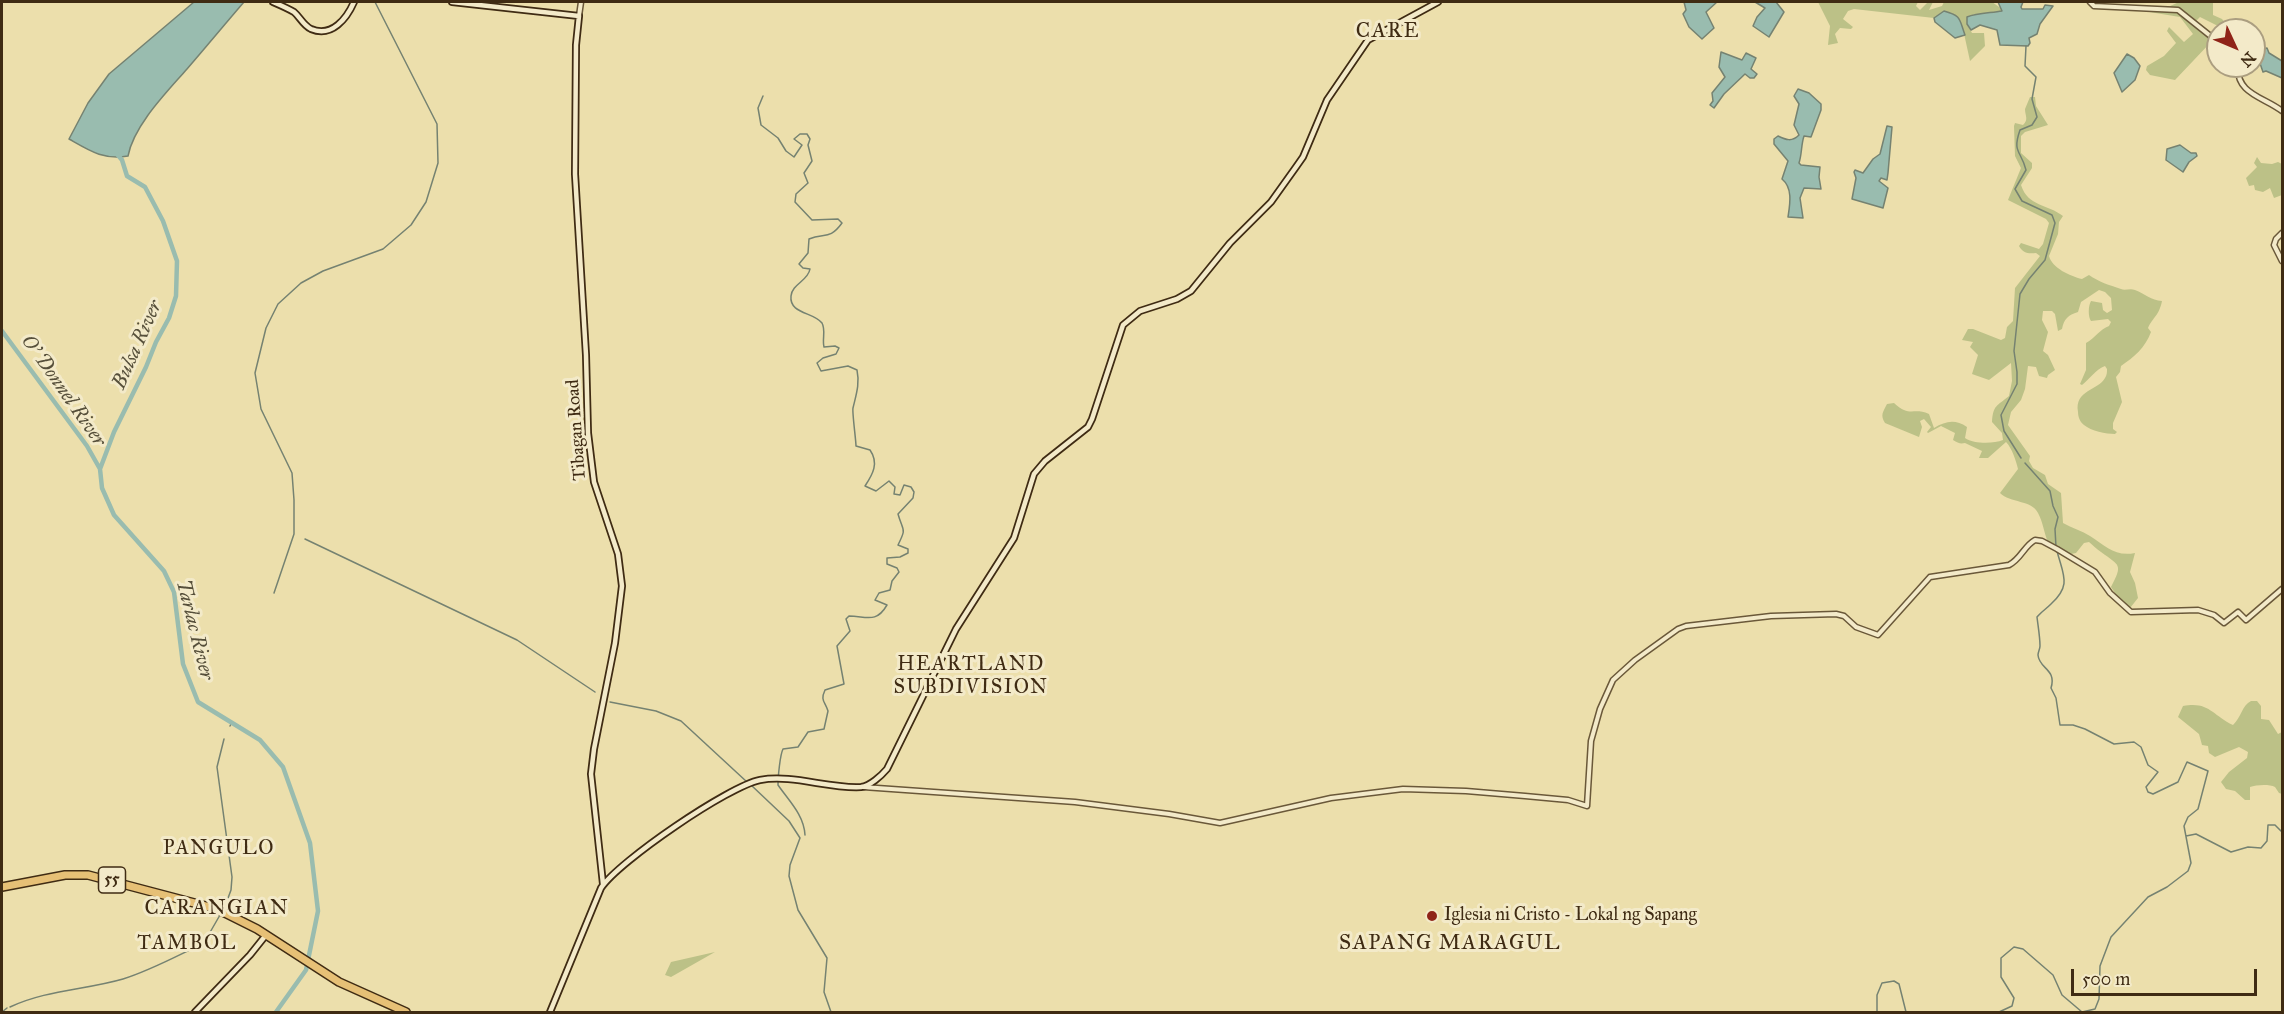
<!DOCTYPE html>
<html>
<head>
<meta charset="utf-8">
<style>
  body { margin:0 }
  #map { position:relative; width:2284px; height:1014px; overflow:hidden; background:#ecdfac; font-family:"IM FELL Great Primer",serif }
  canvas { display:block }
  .frame { position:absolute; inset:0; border:3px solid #3f2b13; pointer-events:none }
  .north { position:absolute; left:2206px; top:18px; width:60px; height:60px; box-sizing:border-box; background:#f3eac9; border:2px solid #ab9e80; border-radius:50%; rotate:134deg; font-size:16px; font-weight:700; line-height:24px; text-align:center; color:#3f2b13 }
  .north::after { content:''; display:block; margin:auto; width:21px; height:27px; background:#8f2418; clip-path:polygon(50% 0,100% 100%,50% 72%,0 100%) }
  .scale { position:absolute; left:2071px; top:969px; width:186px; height:27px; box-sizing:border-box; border:3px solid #3f2b13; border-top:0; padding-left:8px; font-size:18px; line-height:21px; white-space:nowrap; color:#3f2b13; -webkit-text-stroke:4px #f3eac9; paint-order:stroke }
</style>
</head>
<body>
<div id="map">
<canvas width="2284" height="1014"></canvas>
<div class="frame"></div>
<div class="north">N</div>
<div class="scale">500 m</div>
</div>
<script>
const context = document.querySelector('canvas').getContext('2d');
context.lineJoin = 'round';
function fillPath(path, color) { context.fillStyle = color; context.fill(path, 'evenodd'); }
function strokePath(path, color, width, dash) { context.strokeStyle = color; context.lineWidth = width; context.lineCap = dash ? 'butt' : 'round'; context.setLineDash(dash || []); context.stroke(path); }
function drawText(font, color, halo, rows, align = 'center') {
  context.font = font + ' "IM FELL Great Primer",serif'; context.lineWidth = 6; context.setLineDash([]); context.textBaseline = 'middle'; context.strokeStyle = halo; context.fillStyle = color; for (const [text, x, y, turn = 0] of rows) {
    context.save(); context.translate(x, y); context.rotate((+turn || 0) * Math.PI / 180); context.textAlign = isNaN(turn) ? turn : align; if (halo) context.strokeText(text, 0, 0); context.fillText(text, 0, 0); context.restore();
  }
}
fillPath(new Path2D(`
  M 1818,2 L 1918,2 L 1916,6 L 1920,10 L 1928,2 L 1933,2 L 1929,10 L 1942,6 L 1944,2 L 1992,2 L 2002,9 L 2002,12 L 1979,15 L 1974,14 L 1967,24 L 1972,33 L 1984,33 L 1985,46 L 1970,61 L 1963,29 L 1952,13 L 1942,12 L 1934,18 L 1854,9 L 1848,11 L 1843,19 L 1853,27 L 1851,29 L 1840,28 L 1835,34 L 1838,43 L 1828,45 L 1830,26 Z
  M 2179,2 L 2213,2 L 2213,15 L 2222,19 L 2226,24 L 2218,26 L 2200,17 L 2196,21 L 2181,9 L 2168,7 Z
  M 2131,9 L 2175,10 L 2218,44 L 2218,65 L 2209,55 L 2215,46 L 2211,42 L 2175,80 L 2150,75 L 2146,70 L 2147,66 L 2164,56 L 2176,43 L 2167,31 L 2169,27 L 2184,42 L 2193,34 L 2180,17 Z
  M 2030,97 L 2035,97 L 2036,106 L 2048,125 L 2025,132 L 2021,136 L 2021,153 L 2032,163 L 2032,168 L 2021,185 C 2028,207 2048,204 2063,216 L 2059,222 L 2058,234 L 2049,256 C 2052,268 2070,276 2082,279 L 2089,275 C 2099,282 2109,285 2121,289 C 2125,291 2130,288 2135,290 C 2145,294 2151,300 2162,301 C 2159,316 2153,317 2148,328 L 2151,332 C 2145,348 2134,357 2121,366 L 2120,372 L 2116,377 L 2122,402 L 2113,423 L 2113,429 L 2117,432 L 2115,434 C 2106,434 2091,431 2084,425 C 2080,422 2078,417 2078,412 C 2074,390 2099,390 2105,378 C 2107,375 2107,372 2107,369 L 2105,366 C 2096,369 2089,380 2082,385 L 2080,384 L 2086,370 L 2086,343 C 2095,338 2100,329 2109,326 L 2111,322 L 2108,319 L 2091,321 C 2088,317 2088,306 2091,301 L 2102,303 L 2103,310 L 2107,313 L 2112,310 L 2111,298 L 2105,292 L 2099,290 L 2081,302 L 2078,312 C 2068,315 2064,319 2062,329 L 2058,331 L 2055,314 L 2052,311 L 2043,311 L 2042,320 L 2048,332 L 2043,351 L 2048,355 L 2055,370 L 2048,375 L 2047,378 L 2039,376 L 2036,367 L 2028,366 L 2025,389 L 2021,400 L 2011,412 L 2008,425 L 2030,456 L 2029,461 L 2033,468 L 2045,475 L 2048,484 L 2061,493 L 2063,523 C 2072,528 2082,531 2090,536 C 2106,546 2115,557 2135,553 L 2130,572 L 2135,583 L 2138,598 L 2130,608 L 2121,602 L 2111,587 C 2123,564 2120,566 2101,552 C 2096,549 2093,545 2089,542 L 2084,543 L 2076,553 L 2071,554 L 2048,542 C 2044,533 2043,522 2038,513 C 2032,500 2010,503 2000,493 L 2018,469 C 2016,461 2012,448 2006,442 L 1988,458 L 1979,458 L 1982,451 L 1965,443 C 1960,444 1958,443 1953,440 L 1955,433 L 1941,426 L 1928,433 L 1927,432 L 1931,427 L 1924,419 L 1920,421 L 1922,427 L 1919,437 L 1885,423 C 1880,415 1883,412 1887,404 L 1894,403 C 1910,418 1913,407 1929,414 L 1934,428 C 1946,421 1955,419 1967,427 L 1965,438 C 1974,444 1993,444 2003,440 L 2002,433 L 1992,422 C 1993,405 1997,406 2009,396 L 2012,381 L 2011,363 L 1989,380 L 1972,374 L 1978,355 L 1970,347 L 1973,342 L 1962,340 L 1968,329 L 1973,329 L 2001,340 L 2005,338 L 2007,327 L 2013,321 L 2015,288 L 2040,256 L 2036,253 C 2028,254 2023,253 2019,246 L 2021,243 L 2039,249 L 2043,244 L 2049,223 L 2046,219 L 2008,200 L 2021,168 L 2015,156 L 2014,126 L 2015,123 L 2023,125 C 2029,119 2025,116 2025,109 Z
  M 2257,157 L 2261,163 L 2272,164 L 2278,162 L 2282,164 L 2282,195 L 2274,198 L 2270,188 L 2263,192 L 2255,190 L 2254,185 L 2249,186 L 2246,178 L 2257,167 L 2254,163 Z
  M 2251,701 L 2257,701 L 2261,706 L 2261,719 L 2269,720 L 2278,734 L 2282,732 L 2282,794 L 2279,793 L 2275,787 C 2269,784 2256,785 2250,787 L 2250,800 L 2245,800 L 2235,791 L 2226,789 L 2221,782 L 2229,772 L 2247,758 L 2248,752 L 2239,747 L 2215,757 L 2209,753 L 2208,746 L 2202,745 L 2199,734 L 2178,717 L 2183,706 C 2209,701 2212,715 2233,725 C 2241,718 2242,705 2251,701 Z
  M 715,952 L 671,977 L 665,975 L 671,962 Z`), '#bcc187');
const water = new Path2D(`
  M 194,2 L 244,2 C 225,24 206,47 187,69 C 167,92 134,125 128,156 C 103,160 90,151 69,139 L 88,103 L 109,74 Z
  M 1684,2 L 1717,2 L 1706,12 L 1714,28 L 1702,39 L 1689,27 L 1683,14 L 1686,10 Z
  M 1755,2 L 1776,2 L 1784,12 L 1769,37 L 1753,26 L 1757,17 L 1765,8 Z
  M 1998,2 L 2023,2 L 2021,7 L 2022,9 L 2043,9 L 2045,5 L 2053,6 L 2040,24 L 2037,34 L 2029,38 L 2030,43 L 2028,46 L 2000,45 L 1997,30 L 1980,25 L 1971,30 L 1967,24 L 1967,17 C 1977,13 1991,13 2002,11 Z
  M 1944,11 C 1962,16 1959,19 1965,35 L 1955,38 L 1935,22 L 1934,18 Z
  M 2267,48 L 2269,53 L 2282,61 L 2282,78 L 2266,71 L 2263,72 L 2256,52 Z
  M 1721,52 L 1742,60 L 1746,53 L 1756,58 L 1751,69 L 1757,74 L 1754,78 L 1750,78 L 1745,74 L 1724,94 L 1714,108 L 1710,105 L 1713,101 L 1712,93 L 1725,77 L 1719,67 Z
  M 2127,54 L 2134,58 L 2140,66 L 2135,80 L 2122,92 L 2114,73 Z
  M 1798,89 L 1809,93 L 1821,104 L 1821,110 L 1811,137 L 1804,136 C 1801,145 1802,154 1799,163 L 1801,165 L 1820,167 L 1819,177 L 1821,189 L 1804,188 L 1800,198 L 1803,218 L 1788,217 C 1790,204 1793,188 1782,179 L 1788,161 L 1774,144 L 1774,139 L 1778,136 C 1786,140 1792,142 1799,135 L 1794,125 L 1799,104 L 1794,96 Z
  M 1887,126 L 1892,127 L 1888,173 L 1887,180 L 1881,178 L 1879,181 L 1888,188 L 1883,208 L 1852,199 L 1856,178 L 1854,172 L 1855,170 L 1863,173 L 1873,159 L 1880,154 Z
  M 2180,145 L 2191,153 L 2196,153 L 2197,156 L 2189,162 L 2183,172 L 2166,160 L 2167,149 Z`);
fillPath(water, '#99bcaf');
strokePath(water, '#758271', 1.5);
strokePath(new Path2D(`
  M 763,96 L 758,108 L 761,125 L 778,138 L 786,151 L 794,157 L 802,145 L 794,139 L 800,134 L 807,134 L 810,139 L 808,145 L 812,161 L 804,173 L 808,183 L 796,194 L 795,202 L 812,220 L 838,219 L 842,223 C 829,241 824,232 809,239 L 808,253 L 799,264 L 803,268 L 810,269 C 808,281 792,284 791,296 C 789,314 814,312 822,323 C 826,330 822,339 824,347 L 835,346 L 839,348 L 836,354 L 823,358 L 817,363 L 821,371 L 848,366 L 857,370 C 860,384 856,395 853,408 C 852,412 856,440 856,446 L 870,450 C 879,463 873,474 865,486 L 876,491 L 889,481 L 895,487 L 894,494 L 900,495 L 904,485 L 911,487 L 914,492 L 913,498 L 898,514 C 903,532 907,527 898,545 L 908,549 L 908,553 L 900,557 L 887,558 L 887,564 L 897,568 L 899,572 L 892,581 L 890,590 L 879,593 L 875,600 L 887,605 C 876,624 866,616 849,616 L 846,619 L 850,631 L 837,646 L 844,684 L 825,690 C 820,701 825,701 828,711 L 824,729 L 808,732 L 798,747 L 783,749 C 780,755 778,777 778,785 C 789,801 804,815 805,835
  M 2021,458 L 2004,431 L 2001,415 L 2017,384 L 2017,372 L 2014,351 L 2020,294 L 2029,279 L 2045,260 L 2055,223 L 2052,215 L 2022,201 L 2015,189 L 2026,170 C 2021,150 2012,153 2020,130 L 2032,125 L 2037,117 L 2032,99 L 2036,77 L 2025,66 L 2026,46
  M 2025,463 L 2050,491 L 2053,506 L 2058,517 L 2055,529 L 2056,547
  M 305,539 L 517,640 L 595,692
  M 274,593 L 294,534 L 294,500 L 292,473 L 261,409 L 255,373 L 266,328 L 278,304 L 301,283 L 323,271 L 383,249 L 411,225 L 426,202 L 438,163 L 437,124 L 375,2
  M 610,702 L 656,711 L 681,721 L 747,782
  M 230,726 L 232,722
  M 751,785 L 789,821 L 800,838 L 790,865 L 789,876 L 798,910 L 827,958 L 824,992 L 831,1012
  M 2186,836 L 2196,834 L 2231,852 L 2248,847 L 2261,848 L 2267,841 L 2268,825 L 2275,825 L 2282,832
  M 224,909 L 231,890 L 232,877 L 217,767 L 224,739
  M 10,1007 C 46,990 85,990 123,979 C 149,971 175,957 200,945 L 205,941 L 220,915
  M 2,1012 L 7,1008
  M 1877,1012 L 1877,995 L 1882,983 L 1894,981 L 1899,984 L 1906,1012
  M 1999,1012 L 2012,1006 L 2014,998 L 2001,977 L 2001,958 L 2014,947 L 2023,949 L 2053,975 L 2062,995 L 2082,1012 L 2095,1009 L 2099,999 L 2100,966 L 2111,937 L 2148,897 L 2167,887 L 2188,871 L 2191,863 L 2184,826 L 2188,817 L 2198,809 L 2208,771 L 2187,762 L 2178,782 L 2153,794 L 2148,792 L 2146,787 L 2158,772 L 2148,765 L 2141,747 L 2134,742 L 2114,744 L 2085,729 L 2073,725 L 2060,725 L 2056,698 L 2051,688 C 2057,669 2039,669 2038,655 C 2038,652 2040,649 2040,646 C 2040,637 2038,626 2037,617 C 2041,612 2046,609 2051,604 C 2072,585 2063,575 2057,551`), '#758271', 1.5);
strokePath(new Path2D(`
  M 2,331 L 87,446 L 100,469 L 102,488 L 114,515 L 164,571 L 174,592 L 183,664 L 198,702 L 260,740 L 283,767 L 310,843 L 318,911 L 306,970 L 276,1012
  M 100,469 L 114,432 L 146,367 L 156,342 L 169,318 L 176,296 L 177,261 L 163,221 L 145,187 L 127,176 L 122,160 L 117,154`), '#99bcaf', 4.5);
const tertiary = new Path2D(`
  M 2090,2 L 2094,6 L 2178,10 L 2218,42
  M 579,16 L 581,2
  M 2238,66 C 2236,94 2264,97 2282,111
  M 2282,233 L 2276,239 L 2274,245 L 2282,261
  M 863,787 L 1075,802 L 1169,814 L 1220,823 L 1331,798 L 1403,789 L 1466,791 L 1525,796 L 1568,800 L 1587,806 L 1591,741 L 1600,709 L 1613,680 L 1635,660 L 1678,629 L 1686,626 L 1771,616 L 1836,614 L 1844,616 L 1856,627 L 1878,635 L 1930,577 L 2009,565 C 2021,559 2024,546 2035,540 L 2042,541 L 2057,549 L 2095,572 L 2110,593 L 2131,612 L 2198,610 L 2214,615 L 2224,623 L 2238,612 L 2246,620 L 2282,589`);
const secondary = new Path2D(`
  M 273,2 C 280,5 287,8 294,12 C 300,17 303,25 311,29 C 332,38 347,18 354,2
  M 452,2 L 579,16 L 576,45 L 575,174 L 586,355 L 588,433 L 594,482 L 618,554 L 622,586 L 615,643 L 594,749 L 591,774 L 603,884
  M 195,1012 L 250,955 L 266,935
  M 550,1012 L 601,888 C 619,861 729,786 760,780 C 793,774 829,789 861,787 C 870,786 881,776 887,769 L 956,629 L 1014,538 L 1034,474 L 1045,461 L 1088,427 L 1092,419 L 1123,325 L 1140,311 L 1177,299 L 1191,291 L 1230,243 L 1271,202 L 1296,167 L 1303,157 L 1327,100 L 1368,40 L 1438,2`);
const trunk = new Path2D(`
  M 2,887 L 65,875 L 88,875 L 217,909 L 257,929 L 339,982 L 406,1012`);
strokePath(tertiary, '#6a5839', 7);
strokePath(secondary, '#3f2b13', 8);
strokePath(trunk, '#3f2b13', 10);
strokePath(tertiary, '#f3eac9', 4);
strokePath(secondary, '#f3eac9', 4.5);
strokePath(trunk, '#e6c076', 7);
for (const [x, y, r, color] of [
  [1432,916,6,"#8f2418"]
]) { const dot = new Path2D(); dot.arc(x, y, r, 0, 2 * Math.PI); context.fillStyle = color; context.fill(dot); strokePath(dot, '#f3eac9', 2); }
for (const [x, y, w] of [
  [112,880,27]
]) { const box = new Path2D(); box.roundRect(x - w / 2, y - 13, w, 26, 4.5); context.fillStyle = '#f3eac9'; context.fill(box); strokePath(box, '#3f2b13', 1.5); }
drawText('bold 16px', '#3f2b13', null, [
  ["55",112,880]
]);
drawText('18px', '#3f2b13', '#f3eac9', [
  ["Tibagan Road",577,430,-94]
]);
drawText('18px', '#3f2b13', '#f3eac9', [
  ["Iglesia ni Cristo - Lokal ng Sapang",1444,916]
], 'left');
drawText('italic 20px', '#564f3a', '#f3eac9', [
  ["Bulsa River",138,345,-66],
  ["O' Donnel River",63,391,55],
  ["Tarlac River",194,630,76]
]);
context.letterSpacing = '1.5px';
drawText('20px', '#3f2b13', '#f3eac9', [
  ["HEARTLAND",971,665],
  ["SUBDIVISION",971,688],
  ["PANGULO",219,849],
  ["TAMBOL",187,944]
]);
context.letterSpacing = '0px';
context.letterSpacing = '1.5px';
drawText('21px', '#3f2b13', '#f3eac9', [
  ["CARE",1388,32],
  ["CARANGIAN",217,909],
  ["SAPANG MARAGUL",1450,944]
]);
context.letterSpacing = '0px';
</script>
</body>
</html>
